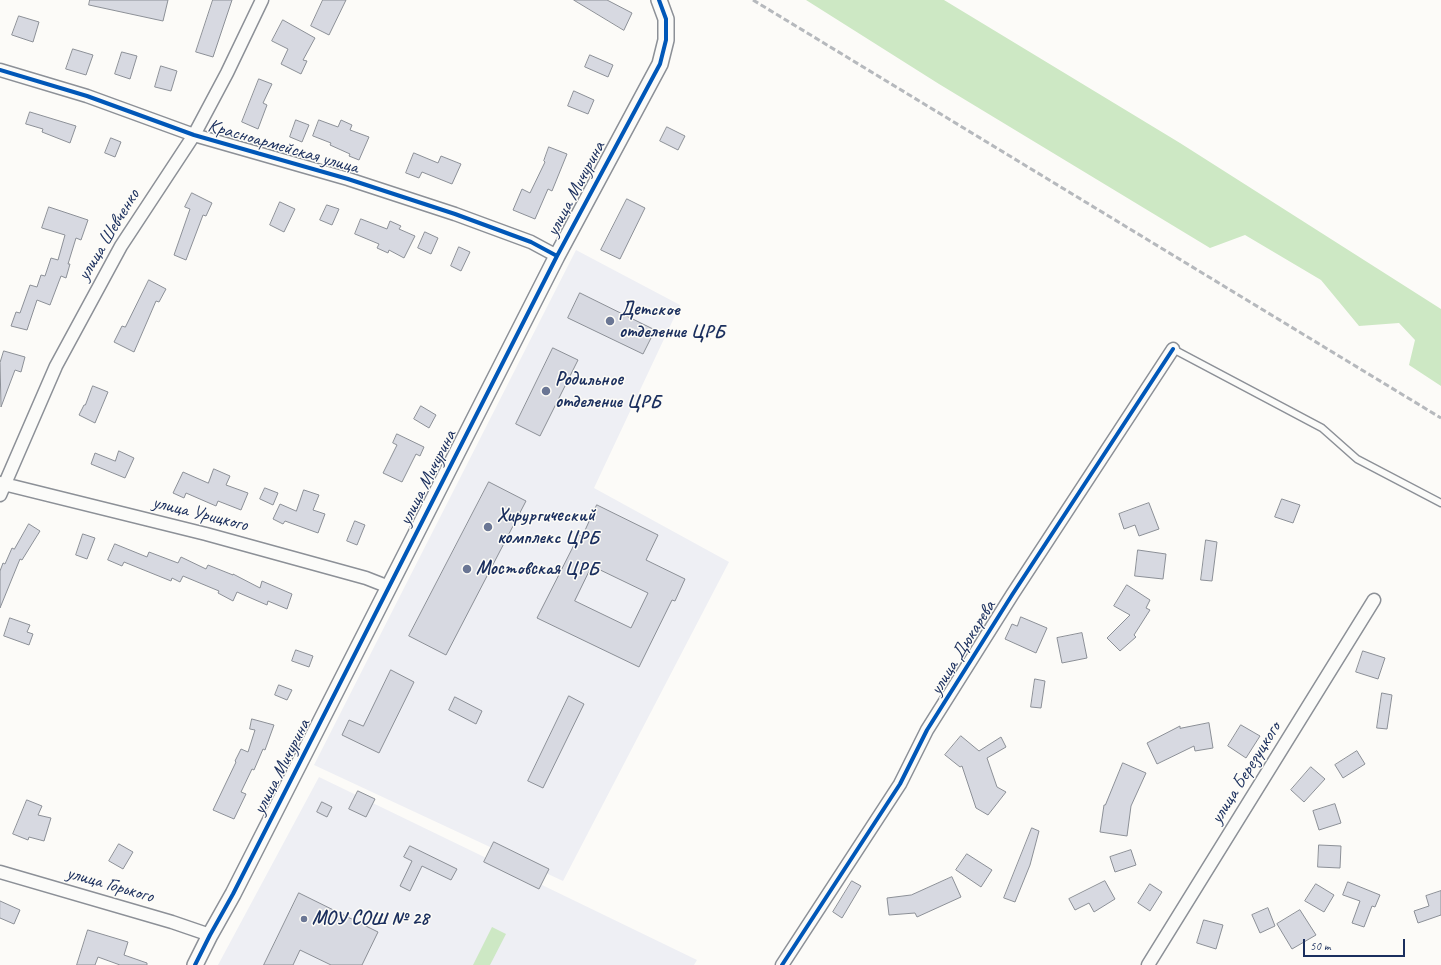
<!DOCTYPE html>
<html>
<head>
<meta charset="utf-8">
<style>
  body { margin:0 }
  #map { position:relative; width:1441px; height:965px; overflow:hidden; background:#fcfbf8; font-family:Caveat,sans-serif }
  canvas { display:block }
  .scale { position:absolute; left:1303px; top:939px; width:102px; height:18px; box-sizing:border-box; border:2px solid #1b2f5e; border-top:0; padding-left:5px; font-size:12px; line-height:14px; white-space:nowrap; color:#1b2f5e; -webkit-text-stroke:3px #fdfcf7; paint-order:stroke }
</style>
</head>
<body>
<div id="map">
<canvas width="1441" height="965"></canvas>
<div class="scale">50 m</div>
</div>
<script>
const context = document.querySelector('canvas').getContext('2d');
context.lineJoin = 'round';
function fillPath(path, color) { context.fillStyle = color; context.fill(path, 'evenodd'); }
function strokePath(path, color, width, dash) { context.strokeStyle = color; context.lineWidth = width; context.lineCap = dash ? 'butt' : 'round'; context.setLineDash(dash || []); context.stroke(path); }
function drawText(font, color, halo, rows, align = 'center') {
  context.font = font + ' Caveat,sans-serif'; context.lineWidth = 3; context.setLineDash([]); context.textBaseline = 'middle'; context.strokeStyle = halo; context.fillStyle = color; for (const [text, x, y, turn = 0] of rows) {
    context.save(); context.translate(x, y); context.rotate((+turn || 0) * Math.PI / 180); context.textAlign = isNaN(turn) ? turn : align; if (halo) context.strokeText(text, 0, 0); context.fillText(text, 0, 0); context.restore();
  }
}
fillPath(new Path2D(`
  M 576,250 L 680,305 L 594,488 L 729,562 L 563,881 L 314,765 Z
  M 319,777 L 697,960 L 694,965 L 218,965 Z`), '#eeeff4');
fillPath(new Path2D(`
  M 806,0 L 944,0 L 1180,143 L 1441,309 L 1441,386 L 1409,365 L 1415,340 L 1399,323 L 1359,326 L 1321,280 L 1245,235 L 1210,248 L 939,84 Z
  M 492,927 L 506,934 L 490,965 L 473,965 Z`), '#cde8c4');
const building = new Path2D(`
  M 90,0 L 168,0 L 163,21 L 89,5 Z
  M 213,0 L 232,0 L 213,57 L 196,52 Z
  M 323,0 L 346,0 L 329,35 L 311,26 Z
  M 574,0 L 607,0 L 632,13 L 624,30 Z
  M 19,16 L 39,22 L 33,42 L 12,35 Z
  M 283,20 L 315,38 L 303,60 L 307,61 L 301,74 L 281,64 L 288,49 L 272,41 Z
  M 73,49 L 93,55 L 86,75 L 66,69 Z
  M 122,52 L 137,56 L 130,79 L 115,74 Z
  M 590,55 L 613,65 L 608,77 L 585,67 Z
  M 161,66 L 177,71 L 171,91 L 155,87 Z
  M 259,79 L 272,84 L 263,103 L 267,105 L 258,129 L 242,122 Z
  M 574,91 L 594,100 L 588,114 L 568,106 Z
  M 30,112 L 76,126 L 70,143 L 42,132 L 43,129 L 26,124 Z
  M 296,120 L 309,125 L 302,142 L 290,137 Z
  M 319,120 L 338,127 L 341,120 L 352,125 L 350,130 L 369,137 L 359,160 L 349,156 L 350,154 L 330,145 L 331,143 L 313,136 Z
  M 667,127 L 685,136 L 678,150 L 660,141 Z
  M 111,138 L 121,142 L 115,157 L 105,153 Z
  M 549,147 L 567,154 L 552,191 L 548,189 L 535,219 L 513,210 L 522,189 L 530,193 L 545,162 L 544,161 Z
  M 414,153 L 438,163 L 441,156 L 461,164 L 452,184 L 422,172 L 419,178 L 406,173 Z
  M 192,193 L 212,203 L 206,216 L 203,215 L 186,260 L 174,255 L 190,209 L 185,207 Z
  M 627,199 L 645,208 L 620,259 L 601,250 Z
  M 280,202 L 295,209 L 284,232 L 270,225 Z
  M 327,205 L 339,209 L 332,225 L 320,220 Z
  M 49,207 L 88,220 L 81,240 L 76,238 L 68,264 L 70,264 L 66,278 L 61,276 L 50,305 L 37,300 L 27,330 L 11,326 L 16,312 L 20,313 L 30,285 L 37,287 L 41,275 L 45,276 L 51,258 L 58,260 L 65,235 L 42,228 Z
  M 361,219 L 387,229 L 390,221 L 401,226 L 399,229 L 415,236 L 404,258 L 389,250 L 388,253 L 377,248 L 379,244 L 355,234 Z
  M 425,232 L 438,238 L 431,254 L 418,248 Z
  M 459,247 L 470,252 L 461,271 L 451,266 Z
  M 149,280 L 166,289 L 159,302 L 156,301 L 134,352 L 114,342 L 122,326 L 125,327 Z
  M 580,293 L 655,330 L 643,354 L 568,318 Z
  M 553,348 L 578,360 L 540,436 L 516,424 Z
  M 4,351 L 25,357 L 21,372 L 15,370 L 1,407 L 0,363 Z
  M 93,386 L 108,392 L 95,423 L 79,415 L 84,405 L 85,405 Z
  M 421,406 L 436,415 L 429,428 L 414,419 Z
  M 397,434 L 424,447 L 420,456 L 416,454 L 402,482 L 383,473 L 397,445 L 393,443 Z
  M 119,451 L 134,458 L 125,478 L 91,464 L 95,453 L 115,461 Z
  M 214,469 L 230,476 L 226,485 L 248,493 L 241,510 L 218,501 L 216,506 L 186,493 L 184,498 L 173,493 L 183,472 L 208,483 Z
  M 489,482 L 526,501 L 446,655 L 409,636 Z
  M 265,488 L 278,493 L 273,505 L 260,499 Z
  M 304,490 L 319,495 L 313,510 L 325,514 L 318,533 L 285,521 L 283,524 L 273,519 L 280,504 L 296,511 Z
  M 1282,499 L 1300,505 L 1293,523 L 1275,517 Z
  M 1149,503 L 1159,529 L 1139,536 L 1135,525 L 1124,529 L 1119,514 Z
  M 597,505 L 658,535 L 646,560 L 685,579 L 675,601 L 672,600 L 639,667 L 537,618 L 579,535 L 582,536 ZM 592,566 L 648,593 L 631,628 L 575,601 Z
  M 355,521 L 365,525 L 357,545 L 347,541 Z
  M 29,524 L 40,531 L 22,560 L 20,559 L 0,608 L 0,571 L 3,563 L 5,564 L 12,548 L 14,549 Z
  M 83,534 L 95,538 L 87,559 L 76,555 Z
  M 1206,540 L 1217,542 L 1212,581 L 1201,580 Z
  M 115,544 L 147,557 L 149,552 L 178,563 L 181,557 L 206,569 L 208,565 L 233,575 L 233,574 L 260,588 L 262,581 L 292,594 L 287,609 L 268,601 L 267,605 L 237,592 L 233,601 L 218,593 L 219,591 L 183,576 L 180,582 L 172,578 L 171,581 L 124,562 L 122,566 L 108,560 Z
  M 1138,550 L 1166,554 L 1163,579 L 1135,576 Z
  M 1127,585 L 1150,600 L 1146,608 L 1150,610 L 1134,635 L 1136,637 L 1120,651 L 1107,638 L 1130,615 L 1114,606 Z
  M 1021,617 L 1047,628 L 1036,653 L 1005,639 L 1012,624 L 1017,626 Z
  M 10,618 L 30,625 L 27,632 L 33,634 L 29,645 L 4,636 Z
  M 1082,633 L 1087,658 L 1062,663 L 1057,638 Z
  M 296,650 L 313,656 L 309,667 L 292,661 Z
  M 1363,651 L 1385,658 L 1378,679 L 1356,672 Z
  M 391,670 L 414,682 L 379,753 L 342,735 L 349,720 L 363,726 Z
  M 1035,679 L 1045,681 L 1041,708 L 1031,707 Z
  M 279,685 L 292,690 L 287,700 L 275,695 Z
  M 1382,693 L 1392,695 L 1387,729 L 1377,728 Z
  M 569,696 L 584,704 L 543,788 L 528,781 Z
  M 455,697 L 482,711 L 476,724 L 449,710 Z
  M 252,719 L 274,725 L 265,750 L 263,749 L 254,770 L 252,769 L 241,792 L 246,794 L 234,819 L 213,810 L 236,762 L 235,761 L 241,749 L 248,752 L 255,730 L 250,729 Z
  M 1209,723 L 1213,748 L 1195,751 L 1194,746 L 1157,764 L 1147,743 L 1180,726 L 1180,728 Z
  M 1241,725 L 1260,736 L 1246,758 L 1228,746 Z
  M 961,736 L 979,751 L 1001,737 L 1006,747 L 987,758 L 997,787 L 1006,792 L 988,815 L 976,808 L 962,766 L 960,767 L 945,755 Z
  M 1357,751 L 1365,764 L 1343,778 L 1335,765 Z
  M 1123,763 L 1146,773 L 1131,806 L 1127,836 L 1100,832 L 1104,805 L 1105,805 Z
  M 1311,767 L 1325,779 L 1304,802 L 1291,790 Z
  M 358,791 L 375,799 L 366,817 L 349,809 Z
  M 27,800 L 42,806 L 38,815 L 51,818 L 44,841 L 29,837 L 28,840 L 13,834 Z
  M 322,802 L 332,807 L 327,817 L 317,812 Z
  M 1335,804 L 1341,823 L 1319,830 L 1313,811 Z
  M 1032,828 L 1039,831 L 1030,865 L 1015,902 L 1004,898 Z
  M 494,842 L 549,869 L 539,889 L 484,862 Z
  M 119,844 L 133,852 L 123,869 L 109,861 Z
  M 1319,845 L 1341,846 L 1340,868 L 1318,867 Z
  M 410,846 L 457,869 L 451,880 L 422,866 L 410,891 L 400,886 L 412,861 L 404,857 Z
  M 1131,850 L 1136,865 L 1115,872 L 1110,857 Z
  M 967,854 L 992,870 L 981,887 L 956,870 Z
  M 952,877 L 961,897 L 917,917 L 915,913 L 889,915 L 887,898 L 911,895 Z
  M 852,881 L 861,886 L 842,918 L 833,912 Z
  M 1105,881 L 1115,899 L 1094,912 L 1089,903 L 1075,910 L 1069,899 Z
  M 1348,882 L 1380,895 L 1375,907 L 1372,906 L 1364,927 L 1352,923 L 1360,901 L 1343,895 Z
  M 1150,884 L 1162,892 L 1150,911 L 1138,903 Z
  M 1316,884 L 1334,895 L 1324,912 L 1305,901 Z
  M 1441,891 L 1441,915 L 1418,923 L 1414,911 L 1429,906 L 1426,896 Z
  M 299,893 L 378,932 L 362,965 L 331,965 L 300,950 L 293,965 L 264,965 Z
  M 0,901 L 20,910 L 14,924 L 0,918 Z
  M 1268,908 L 1275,926 L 1260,933 L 1252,915 Z
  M 1300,910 L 1316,935 L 1292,949 L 1277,924 Z
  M 1204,920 L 1223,925 L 1216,949 L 1197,943 Z
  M 88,930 L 128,942 L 124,955 L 147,963 L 147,965 L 120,965 L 98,957 L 95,965 L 77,965 Z`);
fillPath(building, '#d7d9e1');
strokePath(building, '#8c9097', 1);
const service = new Path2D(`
  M 1173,349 L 1322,428 L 1357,459 L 1441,503`);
const minor = new Path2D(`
  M 0,70 L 87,96 L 194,135 L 348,179 L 455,214 L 531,242 L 557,256
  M 0,483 L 206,534 L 366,578 L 389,587
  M 0,495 L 56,366 L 121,246 L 194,135 L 227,73 L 262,0
  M 0,872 L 172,922 L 210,935
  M 782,965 L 900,784 L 927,730 L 1012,595 L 1173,349
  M 1148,965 L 1374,600`);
const tertiary = new Path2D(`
  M 195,965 L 210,935 L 233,894 L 557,256 L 660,64 L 666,40 L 666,19 L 659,0`);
strokePath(service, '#8c9097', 9);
strokePath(minor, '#8c9097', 15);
strokePath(tertiary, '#8c9097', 18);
strokePath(service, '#fbfbf9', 6);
strokePath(minor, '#fbfbf9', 12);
strokePath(tertiary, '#fbfbf9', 15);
strokePath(new Path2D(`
  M 753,0 L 1441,418`), '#b6b9bd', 3, [6, 3]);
strokePath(new Path2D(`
  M 0,70 L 87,96 L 194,135 L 348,179 L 455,214 L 531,242 L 557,256
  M 195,965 L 210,935 L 233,894 L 557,256 L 660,64 L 666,40 L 666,19 L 659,0
  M 782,965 L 900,784 L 927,730 L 1012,595 L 1173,349`), '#0057b8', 4);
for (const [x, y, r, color] of [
  [610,321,5,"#6a7694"],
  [546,391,5,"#6a7694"],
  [488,527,5,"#6a7694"],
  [467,569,5,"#6a7694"],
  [304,919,4,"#6a7694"]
]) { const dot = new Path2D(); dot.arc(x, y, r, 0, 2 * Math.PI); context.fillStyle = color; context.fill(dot); strokePath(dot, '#fdfcf7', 1.5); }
drawText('19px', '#1b2f5e', '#fdfcf7', [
  ["Красноармейская улица",283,147,16],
  ["улица Мичурина",576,189,-62],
  ["улица Шевченко",109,235,-59],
  ["улица Мичурина",428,478,-63],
  ["улица Урицкого",200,514,14],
  ["улица Дюкарева",963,648,-58],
  ["улица Мичурина",282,767,-63],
  ["улица Березуцкого",1246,773,-58],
  ["улица Горького",110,885,16]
]);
drawText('bold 19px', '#1b2f5e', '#fdfcf7', [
  ["Детское",619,310],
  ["отделение ЦРБ",619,332],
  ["Родильное",555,380],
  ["отделение ЦРБ",555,402],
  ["Хирургический",497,516],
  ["комплекс ЦРБ",497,538],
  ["Мостовская ЦРБ",476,569],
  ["МОУ СОШ № 28",312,919]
], 'left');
</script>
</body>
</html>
